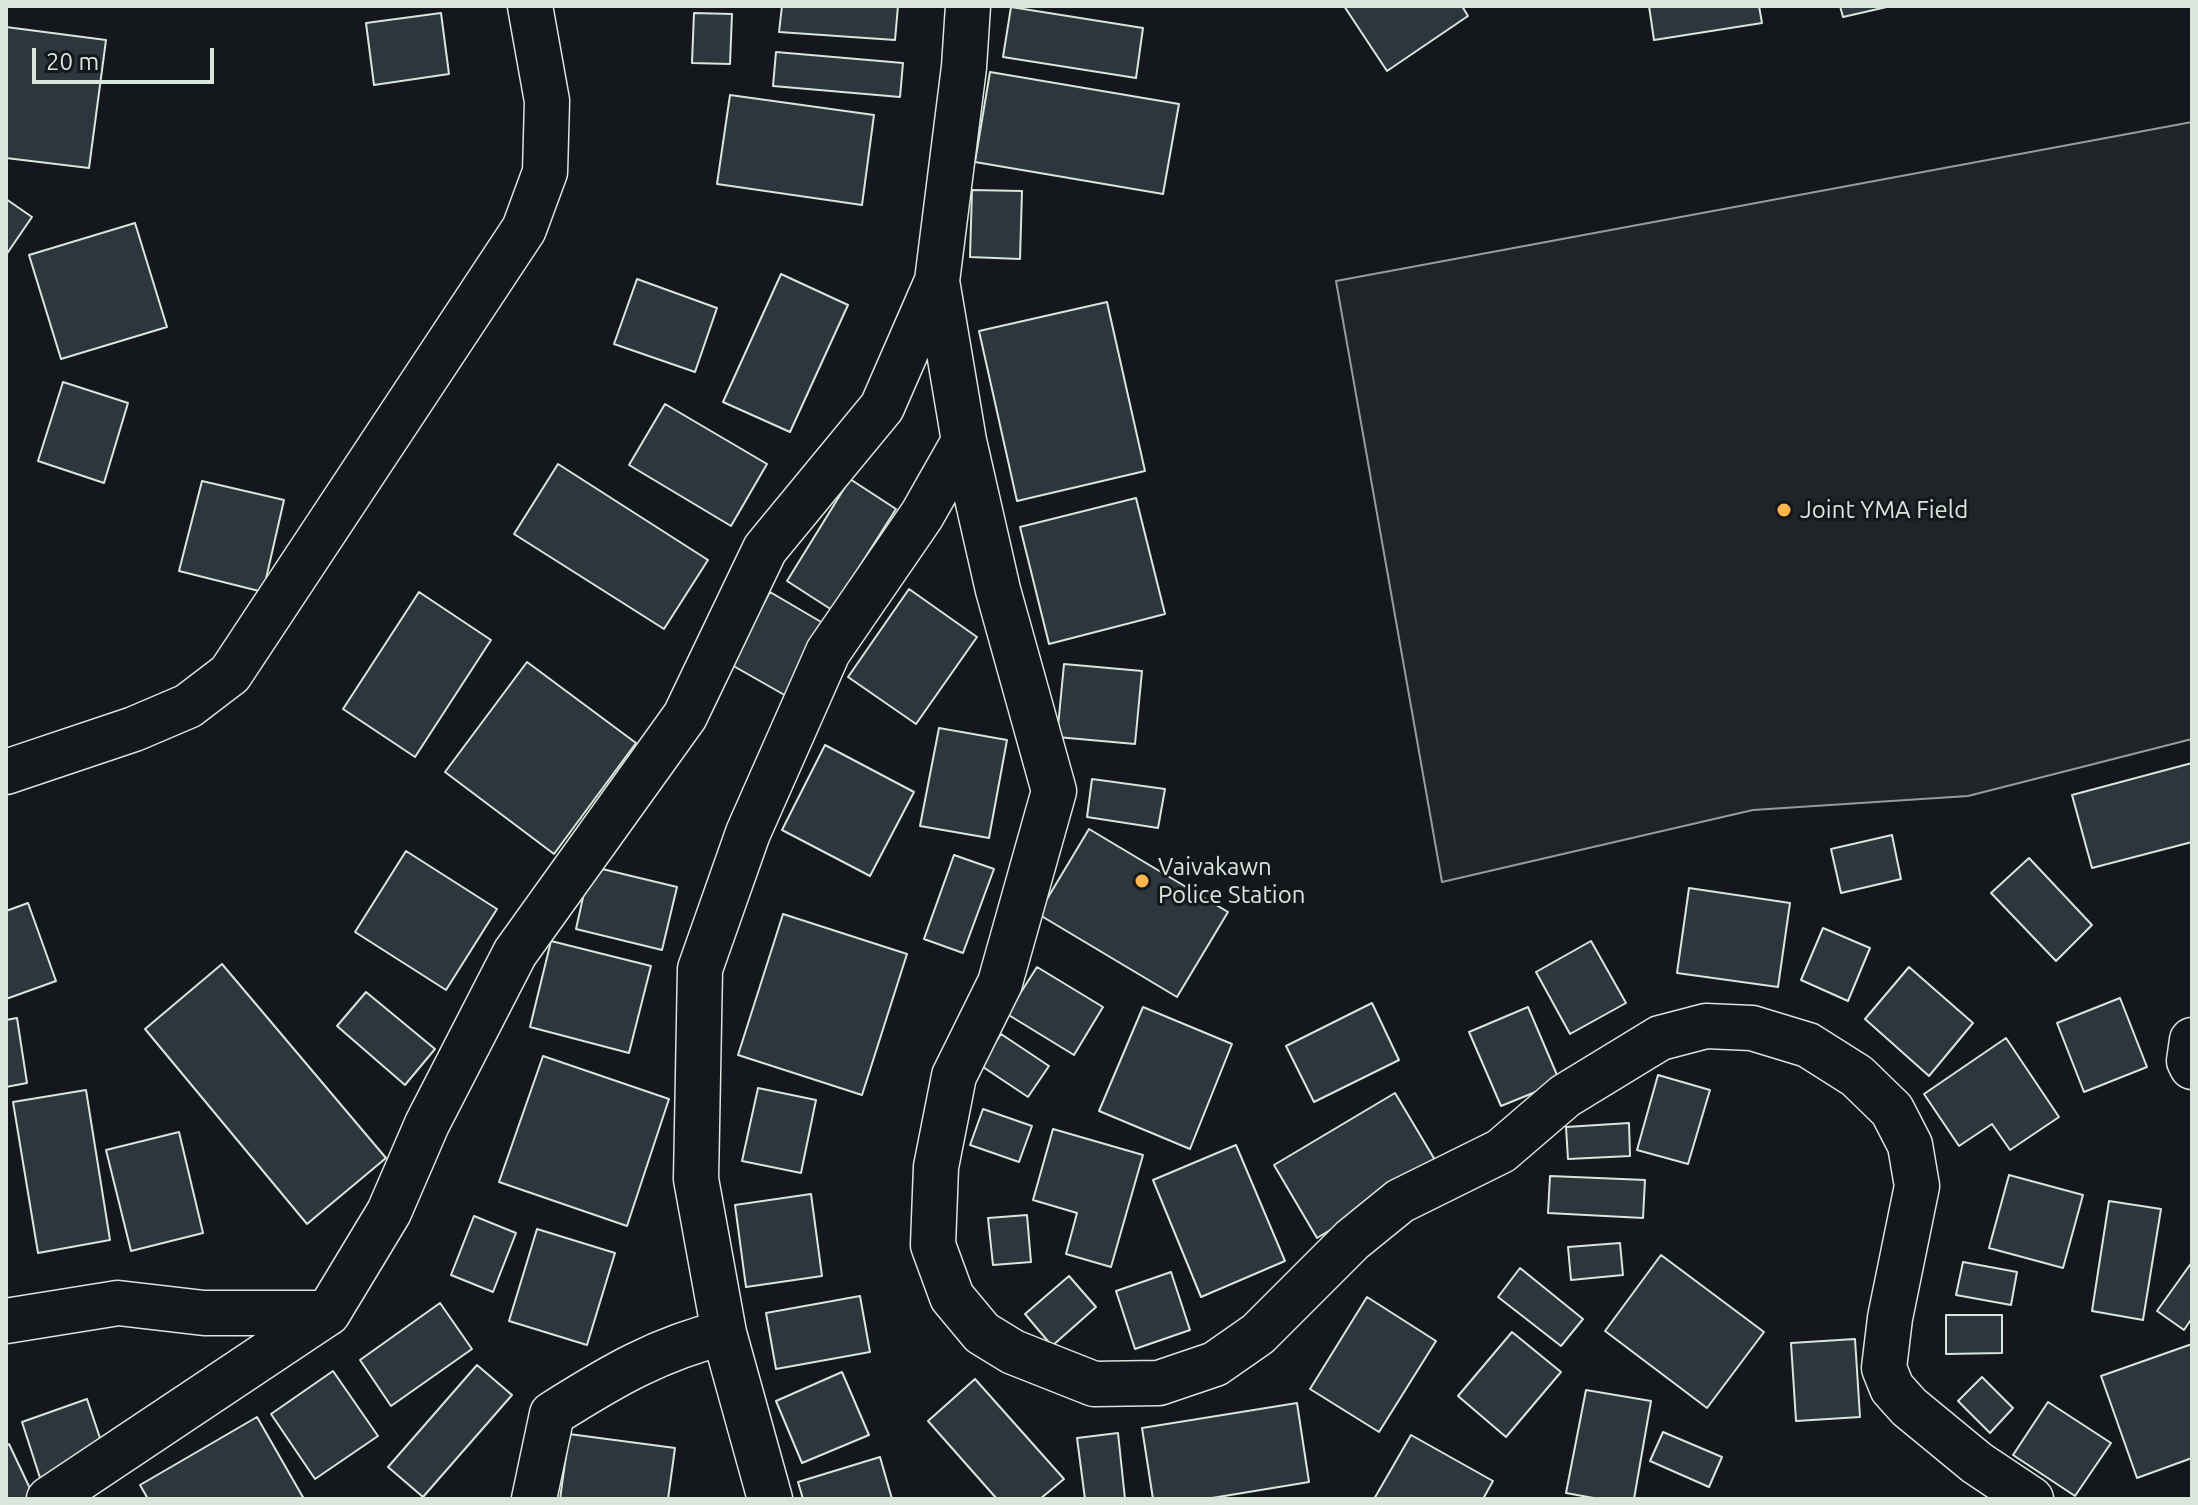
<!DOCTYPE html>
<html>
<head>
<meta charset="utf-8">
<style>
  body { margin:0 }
  #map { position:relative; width:2198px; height:1505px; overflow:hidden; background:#14181c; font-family:Ubuntu,sans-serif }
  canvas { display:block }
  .frame { position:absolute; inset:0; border:8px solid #d8e6dc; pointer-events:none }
  .scale { position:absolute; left:32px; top:48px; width:182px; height:36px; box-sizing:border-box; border:4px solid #d8e6dc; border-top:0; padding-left:10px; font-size:24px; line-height:28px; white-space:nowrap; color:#d8e6dc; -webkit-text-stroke:6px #14181c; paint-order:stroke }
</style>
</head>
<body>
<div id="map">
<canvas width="2198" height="1505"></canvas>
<div class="frame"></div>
<div class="scale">20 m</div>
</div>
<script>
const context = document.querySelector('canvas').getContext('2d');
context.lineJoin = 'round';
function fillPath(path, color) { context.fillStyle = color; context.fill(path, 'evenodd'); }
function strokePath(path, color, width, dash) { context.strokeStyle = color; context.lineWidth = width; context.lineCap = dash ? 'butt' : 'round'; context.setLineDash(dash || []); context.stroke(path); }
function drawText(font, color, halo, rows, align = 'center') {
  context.font = font + ' Ubuntu,sans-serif'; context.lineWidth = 6; context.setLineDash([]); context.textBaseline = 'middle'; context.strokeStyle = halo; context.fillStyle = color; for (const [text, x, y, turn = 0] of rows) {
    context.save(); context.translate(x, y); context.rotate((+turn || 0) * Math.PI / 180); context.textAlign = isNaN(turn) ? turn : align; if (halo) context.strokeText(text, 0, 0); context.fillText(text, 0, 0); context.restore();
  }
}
const green = new Path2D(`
  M 2192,122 L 2192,739 L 1968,796 L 1753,810 L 1442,882 L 1336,281 Z`);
fillPath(green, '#202428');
strokePath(green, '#939e99', 2);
const building = new Path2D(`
  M 782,6 L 898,6 L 895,40 L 779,32 Z
  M 1344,6 L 1462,6 L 1468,16 L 1387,71 Z
  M 1649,6 L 1759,6 L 1762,23 L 1654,40 Z
  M 1840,6 L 1891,6 L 1843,17 Z
  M 1011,7 L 1143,28 L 1136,78 L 1003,57 Z
  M 441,13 L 449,74 L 374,85 L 366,23 Z
  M 694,13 L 732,14 L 730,64 L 692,63 Z
  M 6,27 L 106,40 L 89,168 L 6,158 Z
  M 776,52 L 903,63 L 900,97 L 773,86 Z
  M 990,72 L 1179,104 L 1163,194 L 975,162 Z
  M 730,95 L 874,115 L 862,205 L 717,184 Z
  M 972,190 L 1022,191 L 1020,259 L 970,257 Z
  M 6,199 L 32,217 L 6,255 Z
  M 135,223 L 167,327 L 61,359 L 29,255 Z
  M 781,274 L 848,305 L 790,432 L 723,402 Z
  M 637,279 L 717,308 L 695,372 L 614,344 Z
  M 1107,302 L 1145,471 L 1017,501 L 979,331 Z
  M 63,382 L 128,403 L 104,483 L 38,461 Z
  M 665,404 L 767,464 L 731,526 L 629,465 Z
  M 558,464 L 708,560 L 664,629 L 514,534 Z
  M 850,479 L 896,509 L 832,610 L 787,581 Z
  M 202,481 L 284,500 L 263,592 L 179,571 Z
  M 1136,498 L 1165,614 L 1049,644 L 1020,527 Z
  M 909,589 L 977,637 L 916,724 L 848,677 Z
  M 419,592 L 491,640 L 415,757 L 343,709 Z
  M 770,592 L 828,626 L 788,697 L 730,664 Z
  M 527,662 L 636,743 L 554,854 L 445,772 Z
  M 1064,664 L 1142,671 L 1135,744 L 1057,737 Z
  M 939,728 L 1007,740 L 989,838 L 920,826 Z
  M 825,745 L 914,792 L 870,876 L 782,830 Z
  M 2192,763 L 2192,842 L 2092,868 L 2072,795 Z
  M 1092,779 L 1165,789 L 1158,828 L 1087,817 Z
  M 1089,829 L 1228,912 L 1177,997 L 1038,914 Z
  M 1892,835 L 1901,879 L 1841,893 L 1831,849 Z
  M 406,851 L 497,909 L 446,990 L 355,932 Z
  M 954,855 L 994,869 L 963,953 L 924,939 Z
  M 2029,858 L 2092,925 L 2056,961 L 1991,893 Z
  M 590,866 L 677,887 L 662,950 L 576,929 Z
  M 1689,888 L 1790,903 L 1778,987 L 1677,973 Z
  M 28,903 L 56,981 L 6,999 L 6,911 Z
  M 783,914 L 907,954 L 862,1095 L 738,1055 Z
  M 1823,928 L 1870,948 L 1848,1001 L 1801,980 Z
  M 551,941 L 651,966 L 629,1053 L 530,1027 Z
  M 1591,941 L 1626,1003 L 1570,1034 L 1536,972 Z
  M 222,964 L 386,1158 L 307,1224 L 145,1029 Z
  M 1037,967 L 1103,1007 L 1074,1055 L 1007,1014 Z
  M 1909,967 L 1973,1023 L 1929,1076 L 1865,1019 Z
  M 366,992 L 435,1049 L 405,1085 L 337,1026 Z
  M 2120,998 L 2147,1067 L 2084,1092 L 2057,1023 Z
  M 1372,1003 L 1399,1060 L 1314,1102 L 1286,1046 Z
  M 1143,1007 L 1232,1044 L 1190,1149 L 1099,1111 Z
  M 1528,1007 L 1560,1082 L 1501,1106 L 1469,1032 Z
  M 17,1018 L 27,1083 L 6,1087 L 6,1020 Z
  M 1001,1034 L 1049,1066 L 1028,1097 L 980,1065 Z
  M 2006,1038 L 2059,1117 L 2010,1150 L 1992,1124 L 1959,1146 L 1924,1094 Z
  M 543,1056 L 669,1099 L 627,1226 L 499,1182 Z
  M 1658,1075 L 1710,1090 L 1688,1164 L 1637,1150 Z
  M 758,1088 L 816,1100 L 801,1173 L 742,1161 Z
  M 86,1090 L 110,1240 L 38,1253 L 13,1102 Z
  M 1395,1093 L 1438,1165 L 1317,1238 L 1274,1165 Z
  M 983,1109 L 1032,1126 L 1019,1162 L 970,1145 Z
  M 1629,1123 L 1630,1156 L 1568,1159 L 1566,1127 Z
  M 1053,1129 L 1143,1155 L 1111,1267 L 1066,1254 L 1077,1213 L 1033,1200 Z
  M 179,1132 L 203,1233 L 131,1251 L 106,1150 Z
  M 1236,1145 L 1285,1261 L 1201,1297 L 1153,1180 Z
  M 2009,1175 L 2083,1195 L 2063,1268 L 1989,1248 Z
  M 1550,1176 L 1645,1180 L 1643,1218 L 1548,1213 Z
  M 811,1194 L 822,1276 L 746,1287 L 735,1205 Z
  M 2109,1201 L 2161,1209 L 2143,1320 L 2092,1311 Z
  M 1027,1215 L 1031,1262 L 993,1265 L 988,1218 Z
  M 474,1216 L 516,1233 L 493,1292 L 451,1275 Z
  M 537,1229 L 615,1253 L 587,1345 L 509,1321 Z
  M 1620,1243 L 1623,1275 L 1571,1280 L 1568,1247 Z
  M 1661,1255 L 1764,1332 L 1707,1408 L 1605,1331 Z
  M 1963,1262 L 2017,1272 L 2011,1305 L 1956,1295 Z
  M 2192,1262 L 2192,1318 L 2184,1330 L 2157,1311 Z
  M 1520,1268 L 1583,1319 L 1561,1346 L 1498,1297 Z
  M 1171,1272 L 1190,1330 L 1135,1349 L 1116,1291 Z
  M 1069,1276 L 1096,1307 L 1052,1346 L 1025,1314 Z
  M 860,1296 L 870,1352 L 776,1369 L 766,1313 Z
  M 1367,1297 L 1436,1341 L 1379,1432 L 1310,1389 Z
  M 440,1303 L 472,1349 L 391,1406 L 360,1360 Z
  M 1946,1315 L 2002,1315 L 2002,1353 L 1946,1354 Z
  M 1512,1332 L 1561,1372 L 1506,1437 L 1458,1396 Z
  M 1855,1339 L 1860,1417 L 1796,1421 L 1791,1343 Z
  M 2192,1344 L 2192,1458 L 2137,1478 L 2101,1376 Z
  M 477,1365 L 512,1395 L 423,1497 L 388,1467 Z
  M 333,1371 L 378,1436 L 315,1479 L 271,1414 Z
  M 842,1372 L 869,1435 L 802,1463 L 776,1401 Z
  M 1982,1377 L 2013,1408 L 1990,1433 L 1958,1401 Z
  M 975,1379 L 1064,1479 L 1040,1499 L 997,1499 L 928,1421 Z
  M 1586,1390 L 1651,1401 L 1634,1499 L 1599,1499 L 1566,1493 Z
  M 87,1399 L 107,1459 L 41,1481 L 22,1422 Z
  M 2048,1402 L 2111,1443 L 2075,1496 L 2013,1455 Z
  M 1297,1403 L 1309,1482 L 1206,1499 L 1153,1499 L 1142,1428 Z
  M 257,1417 L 304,1499 L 148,1499 L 140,1485 Z
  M 1663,1432 L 1722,1457 L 1709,1487 L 1650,1461 Z
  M 1118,1433 L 1125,1499 L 1085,1499 L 1077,1438 Z
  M 569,1434 L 675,1448 L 668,1499 L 560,1499 Z
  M 1411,1435 L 1493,1481 L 1483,1499 L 1374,1499 Z
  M 9,1444 L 35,1499 L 6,1499 L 6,1446 Z
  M 880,1457 L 892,1499 L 803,1499 L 798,1482 Z`);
fillPath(building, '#2c363c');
strokePath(building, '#d8e6dc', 2);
const minor = new Path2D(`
  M 937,281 L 964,441 L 998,590 L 1054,791 L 1000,983 L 954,1076 L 936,1167 L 933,1245 L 952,1297 L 982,1333 L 1013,1352 L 1094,1384 L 1159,1383 L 1215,1364 L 1258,1334 L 1352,1240 L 1400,1201 L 1501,1151 L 1565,1096 L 1660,1038 L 1706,1026 L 1752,1028 L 1808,1045 L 1857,1076 L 1892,1110 L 1910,1145 L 1917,1186 L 1890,1318 L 1884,1368 L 1892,1388 L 1909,1407 L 1977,1463 L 2031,1499
  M 6,772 L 134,729 L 188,706 L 230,674 L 524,229 L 545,172 L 547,101 L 530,6
  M 2192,1040 L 2189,1061 L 2192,1067
  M 6,1321 L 118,1303 L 204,1313 L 328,1313 L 389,1212 L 427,1124 L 515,953 L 685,716 L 765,549 L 882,407 L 937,281 L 964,67 L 968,6
  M 49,1499 L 328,1313
  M 534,1499 L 552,1414 C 609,1378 659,1348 724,1333
  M 770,1499 L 724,1333 L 696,1179 L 700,969 L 748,833 L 828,652 L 922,515 L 964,441`);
strokePath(minor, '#d8e6dc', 47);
strokePath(minor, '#14181c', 44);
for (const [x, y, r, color] of [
  [1784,510,8,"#ffb74d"],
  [1142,881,8,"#ffb74d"]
]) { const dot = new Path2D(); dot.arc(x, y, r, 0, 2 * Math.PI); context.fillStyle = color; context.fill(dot); strokePath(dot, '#14181c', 3); }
drawText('24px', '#d8e6dc', '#14181c', [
  ["Joint YMA Field",1800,510],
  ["Vaivakawn",1158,867],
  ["Police Station",1158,895]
], 'left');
</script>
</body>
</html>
